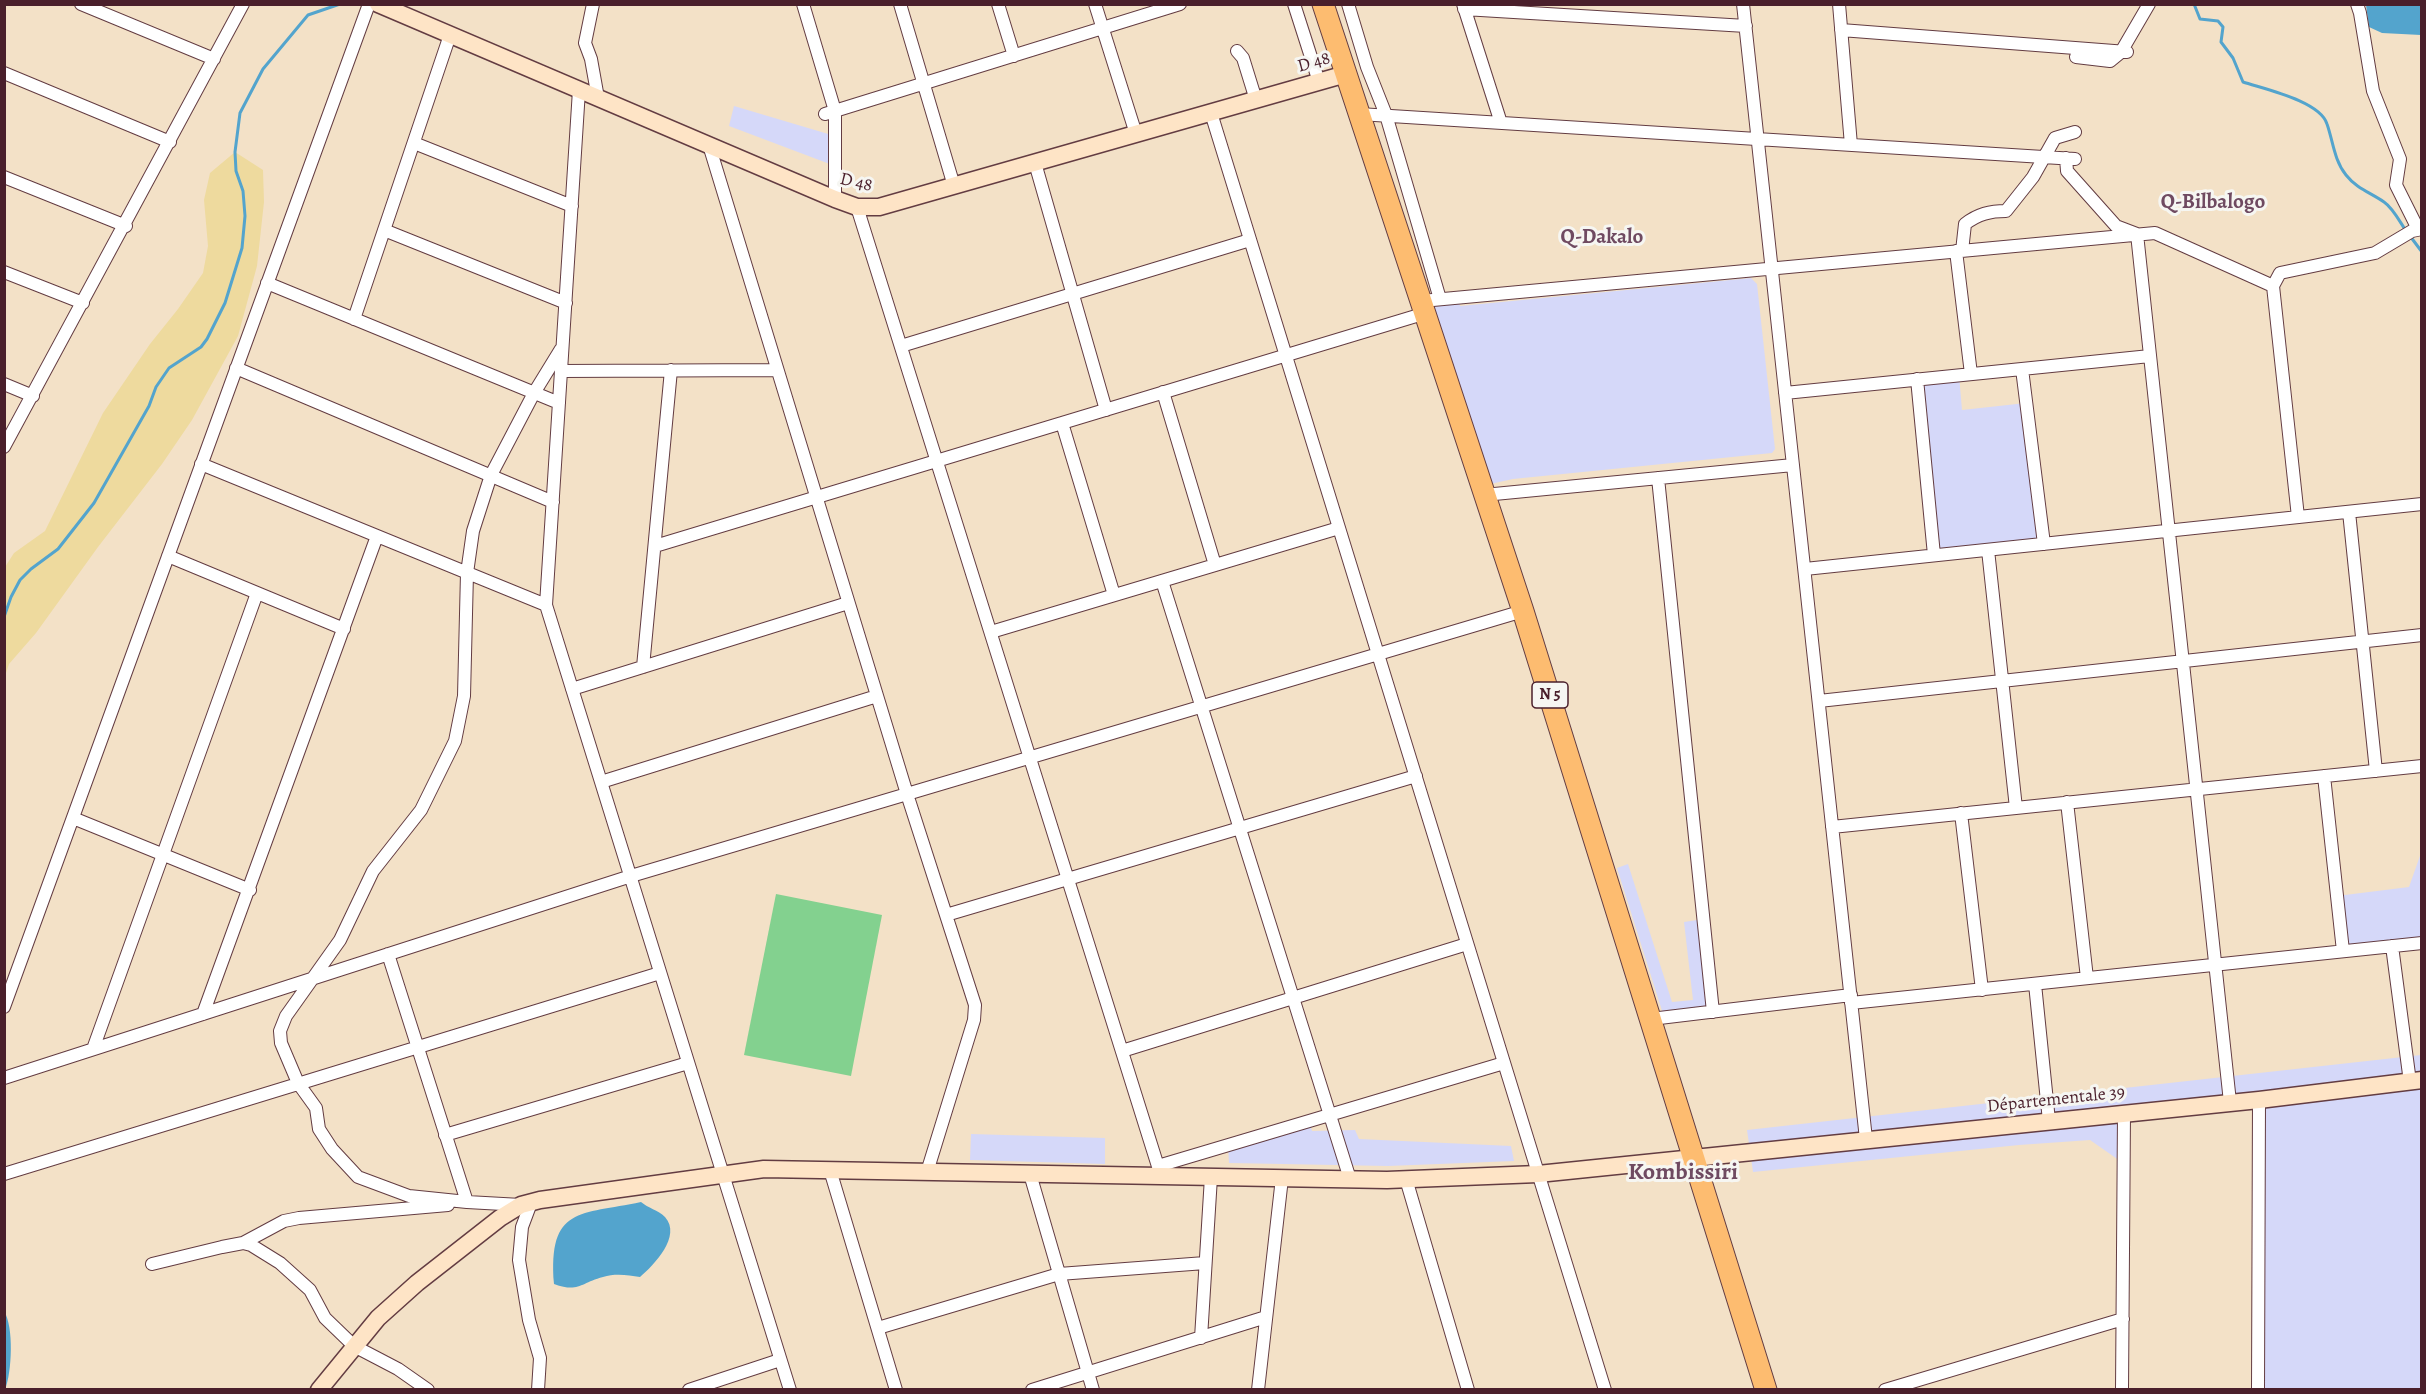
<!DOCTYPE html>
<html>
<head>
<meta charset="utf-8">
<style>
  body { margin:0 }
  #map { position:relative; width:2426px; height:1394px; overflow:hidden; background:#f3e1c7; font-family:Alegreya,serif }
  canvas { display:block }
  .frame { position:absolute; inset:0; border:6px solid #4a1f2b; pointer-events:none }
</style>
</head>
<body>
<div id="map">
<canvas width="2426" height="1394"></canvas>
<div class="frame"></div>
</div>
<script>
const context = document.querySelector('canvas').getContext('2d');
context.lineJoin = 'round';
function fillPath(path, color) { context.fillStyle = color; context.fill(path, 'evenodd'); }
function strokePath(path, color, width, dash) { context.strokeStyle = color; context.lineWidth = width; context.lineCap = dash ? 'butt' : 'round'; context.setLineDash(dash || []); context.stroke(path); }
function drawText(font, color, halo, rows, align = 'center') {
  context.font = font + ' Alegreya,serif'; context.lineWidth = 6; context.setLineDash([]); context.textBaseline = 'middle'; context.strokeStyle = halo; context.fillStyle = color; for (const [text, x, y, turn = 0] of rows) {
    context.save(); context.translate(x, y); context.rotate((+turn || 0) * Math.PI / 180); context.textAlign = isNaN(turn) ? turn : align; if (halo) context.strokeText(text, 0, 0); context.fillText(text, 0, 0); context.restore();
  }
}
fillPath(new Path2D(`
  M 734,106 L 835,136 L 835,166 L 729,126 Z
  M 1751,278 L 1757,284 L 1775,449 L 1772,453 L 1513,479 L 1481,486 L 1422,301 L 1458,297 L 1460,306 Z
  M 1959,375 L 1962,410 L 2026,403 L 2044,544 L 1934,555 L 1917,380 Z
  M 2421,853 L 2421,943 L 2343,951 L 2337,896 L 2409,887 Z
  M 1628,864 L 1672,1002 L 1693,1000 L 1684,922 L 1704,919 L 1713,1012 L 1664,1017 L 1617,868 Z
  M 2421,1055 L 2421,1389 L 2258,1389 L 2258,1100 L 2124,1113 L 2123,1163 L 2090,1140 L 2019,1145 L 1753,1172 L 1747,1130 Z
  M 1309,1121 L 1312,1131 L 1355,1130 L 1359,1139 L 1511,1146 L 1514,1161 L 1388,1166 L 1229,1163 L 1228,1145 Z
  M 971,1134 L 1105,1138 L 1105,1164 L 970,1160 Z`), '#d5d8f9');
fillPath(new Path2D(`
  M 776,894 L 882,915 L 851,1076 L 744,1055 Z`), '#83d18f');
fillPath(new Path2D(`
  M 235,152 L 263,170 L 264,202 L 257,266 L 238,336 L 192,420 L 162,464 L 98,547 L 36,633 L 9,664 L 5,676 L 5,567 L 14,553 L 45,531 L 103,413 L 150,344 L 178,309 L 203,273 L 208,246 L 204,200 L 210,173 Z`), '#eeda9e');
fillPath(new Path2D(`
  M 2366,5 L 2421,5 L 2421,35 L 2382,33 L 2369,27 Z
  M 641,1202 C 648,1208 658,1210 665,1217 C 682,1236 654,1265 640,1277 C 628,1275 615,1273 603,1277 C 580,1283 579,1293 554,1284 C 548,1206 580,1215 641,1202 Z
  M 4,1311 C 14,1327 12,1372 5,1390 Z`), '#53a4cd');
strokePath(new Path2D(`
  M 2194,4 L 2200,19 L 2218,21 L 2223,27 L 2221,42 L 2233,58 L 2243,82 C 2264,89 2320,101 2327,124 C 2333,141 2334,160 2346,175 C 2356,188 2371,193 2384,202 C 2393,208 2400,222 2406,231
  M 2410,236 L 2422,252
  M 4,617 L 11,597 L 20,580 L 31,569 L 58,549 L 94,503 L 149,406 L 156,387 L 169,368 L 201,347 L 207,339 L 225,303 L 242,248 L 245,216 L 243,191 L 236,171 L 235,152 L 240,113 L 263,69 L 308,15 L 340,4`), '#53a4cd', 3);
const street = new Path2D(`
  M 81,4 L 214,59
  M 593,4 L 585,43 L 591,59 L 598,98
  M 803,4 L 835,111 L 835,199
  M 900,4 L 954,186
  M 998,4 L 1014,56
  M 1095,4 L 1136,134
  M 1294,4 L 1319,82
  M 1348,4 L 1367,67 L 1386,115 L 1440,299
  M 1463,4 L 1501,123
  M 1743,4 L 1866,1139
  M 1839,4 L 1851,145
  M 2357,4 L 2360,13 L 2373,91 L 2400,159 L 2396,185 L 2418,229
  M 1464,9 L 1746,26
  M 1841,30 L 2127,52
  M 1237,51 L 1243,58 L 1256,100
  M 2076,57 L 2110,61 L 2121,52 L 2149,4
  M 4,73 L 170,142
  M 579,90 L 546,605 L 790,1390
  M 1211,113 L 1605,1390
  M 825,114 L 1180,4
  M 1359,114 L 2075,159
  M 414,143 L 572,206
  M 709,145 L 907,794 L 975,1005 L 974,1020 L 927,1172
  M 2066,158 L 2067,171 L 2116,226 L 2137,234 L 2230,1102
  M 1035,163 L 1106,410
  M 4,177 L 126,226
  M 857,207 L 1161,1176
  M 384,230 L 566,303
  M 1956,251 L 1971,374
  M 1962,251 L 1965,224 C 1978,214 1990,211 2006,211 L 2033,177 L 2055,138 L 2075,132
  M 4,272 L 83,303
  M 267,283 L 559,403
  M 1422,301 L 2155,233 L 2273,286
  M 354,319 L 450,35
  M 901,346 L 1250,240
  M 236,368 L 553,502
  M 2022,369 L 2044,544
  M 561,371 L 777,370
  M 1917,379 L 1934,555
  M 4,384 L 33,396
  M 1163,392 L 1215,565
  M 1785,393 L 2150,356
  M 1062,423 L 1114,595
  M 4,447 L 243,4
  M 201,464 L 546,605
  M 1658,478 L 1713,1012
  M 1484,495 L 1793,465
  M 2349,512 L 2376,771
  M 2298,517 L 2273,286 L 2280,273 L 2375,253 L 2412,231 L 2422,229
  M 655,546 L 1426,313
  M 1988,550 L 2016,808
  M 168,556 L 344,629
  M 1805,569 L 2422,504
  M 1162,581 L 1350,1179
  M 991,632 L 1339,528
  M 643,667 L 671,370
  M 572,689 L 848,603
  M 1819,701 L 2422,635
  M 2324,776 L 2343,951
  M 601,782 L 877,696
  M 2067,802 L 2087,978
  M 1961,813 L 1982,990
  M 73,818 L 250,890
  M 1832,827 L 2422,766
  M 946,915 L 1416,776
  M 2392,946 L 2410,1082
  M 388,954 L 467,1202 L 521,1205
  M 2035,984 L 2049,1121
  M 1851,1003 L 2422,943
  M 4,1007 L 369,4
  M 203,1014 L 377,536
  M 1651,1019 L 1851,995
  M 93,1049 L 257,593
  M 1122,1051 L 1467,944
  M 4,1078 L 631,876 L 1523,611
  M 445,1135 L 688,1063
  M 1158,1166 L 1504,1063
  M 830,1170 L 896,1390
  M 4,1174 L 660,973
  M 1030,1174 L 1093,1390
  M 1406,1179 L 1468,1390
  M 467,1202 L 409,1196 L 358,1177 L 332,1149 L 319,1129 L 316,1108 L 298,1083 L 281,1043 L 280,1031 L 286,1016 L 340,940 L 373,871 L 421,810 L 455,741 L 464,696 L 467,573 L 473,531 L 491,475 L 534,393 L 561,349
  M 531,1203 L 522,1227 L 519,1260 L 529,1320 L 540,1358 L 538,1390
  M 243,1243 L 284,1221 L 299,1218 L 448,1205
  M 152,1264 L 222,1247 L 243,1243 L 251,1245 L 280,1263 L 310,1290 L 325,1318 L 354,1346 L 398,1369 L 428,1390
  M 878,1328 L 1059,1274 L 1205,1263
  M 1201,1338 L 1211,1177
  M 689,1390 L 780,1360
  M 1032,1390 L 1266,1317
  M 1258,1390 L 1282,1178
  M 1885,1390 L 2123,1319
  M 2122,1390 L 2124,1113
  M 2258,1390 L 2259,1100`);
const secondary = new Path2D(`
  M 378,4 L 835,199 L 857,207 L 879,207 L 1346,74
  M 319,1390 L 378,1318 L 417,1283 L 500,1218 L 521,1205 L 540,1200 L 764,1169 L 1387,1180 L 1538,1174 L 2259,1100 L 2422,1080`);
const highway = new Path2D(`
  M 1323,4 L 1523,611 L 1766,1390`);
strokePath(street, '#633c42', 14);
strokePath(secondary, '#633c42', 19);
strokePath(highway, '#633c42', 23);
strokePath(street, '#fff', 12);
strokePath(secondary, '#fee4c6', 16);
strokePath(highway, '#fdbc70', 21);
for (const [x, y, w] of [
  [1550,695,36]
]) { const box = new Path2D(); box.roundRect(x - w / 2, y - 13, w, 26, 4.5); context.fillStyle = '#f6f6f2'; context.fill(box); strokePath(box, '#4a1f2b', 1.5); }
drawText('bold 16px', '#4a1f2b', null, [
  ["N 5",1550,695]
]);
drawText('18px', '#4a1f2b', '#f6f6f2', [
  ["D 48",1314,63,-16],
  ["D 48",856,183,13],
  ["Départementale 39",2056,1100,-6]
]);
drawText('bold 21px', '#6f4a61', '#f6f6f2', [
  ["Q-Bilbalogo",2213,203],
  ["Q-Dakalo",1602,238]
]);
drawText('bold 24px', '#6f4a61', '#f6f6f2', [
  ["Kombissiri",1683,1173]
]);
</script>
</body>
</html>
